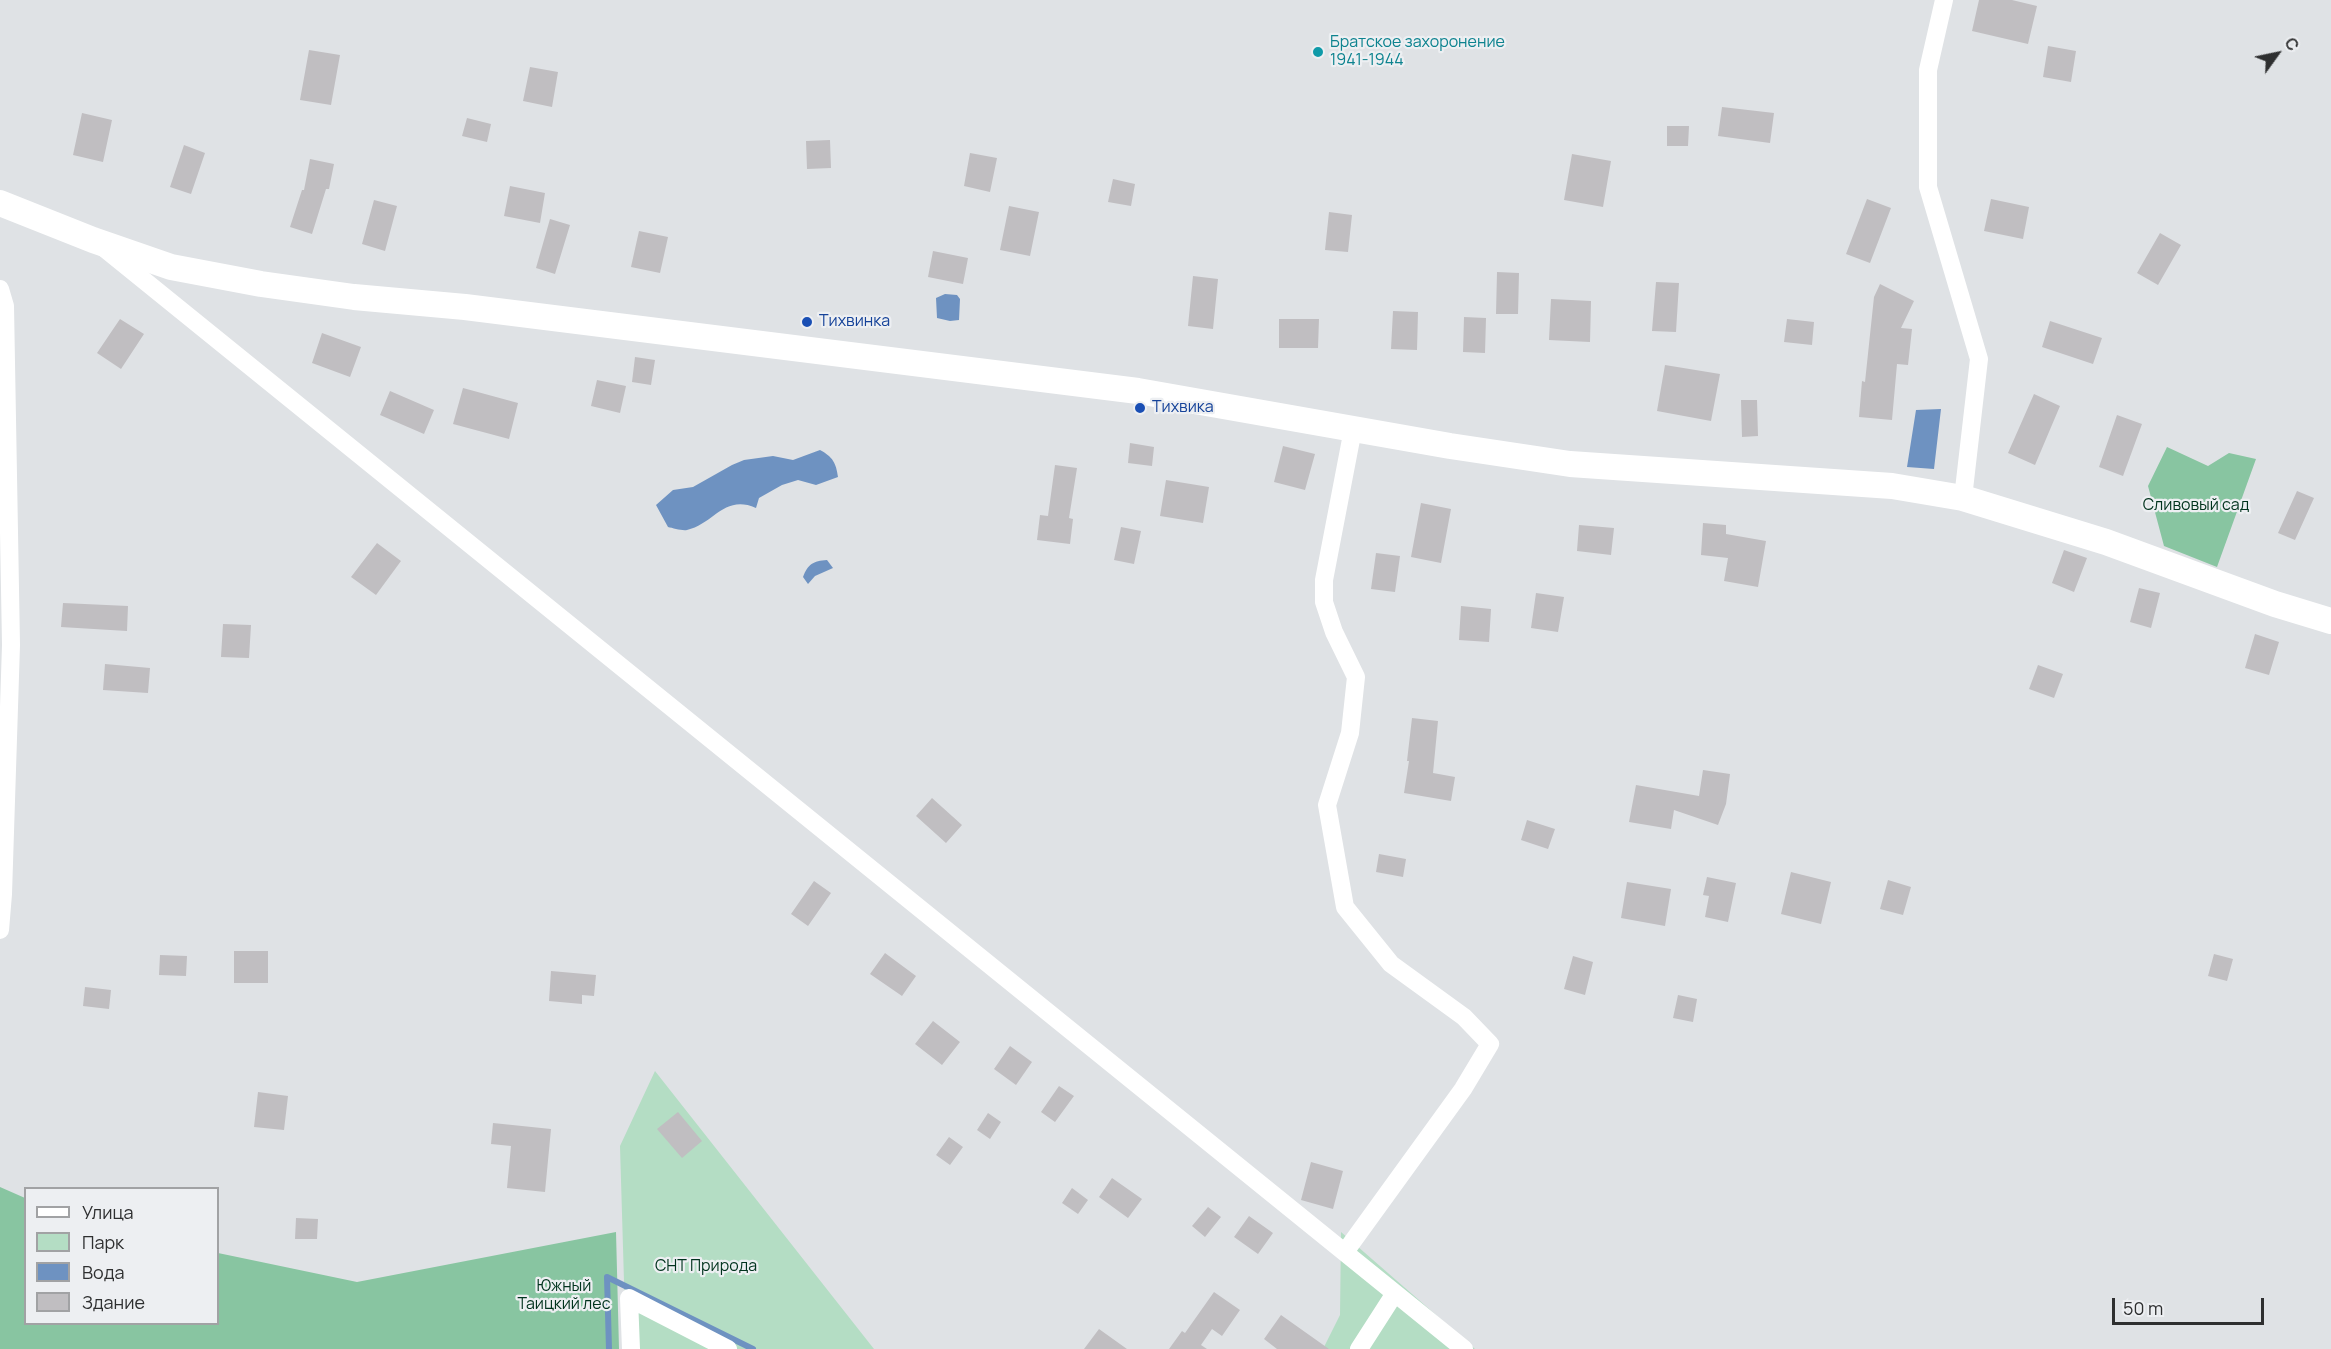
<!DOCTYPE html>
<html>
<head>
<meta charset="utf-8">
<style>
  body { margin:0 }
  #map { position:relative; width:2331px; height:1349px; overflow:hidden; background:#dfe2e5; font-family:Manrope,sans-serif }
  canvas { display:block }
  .legend { position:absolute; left:24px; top:1187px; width:195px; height:138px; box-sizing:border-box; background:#edeff2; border:2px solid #a1a2a4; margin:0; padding:8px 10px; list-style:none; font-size:18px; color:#2e2f30 }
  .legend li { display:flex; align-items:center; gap:12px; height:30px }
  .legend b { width:30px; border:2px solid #a1a2a4 }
  .north { position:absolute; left:2247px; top:24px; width:60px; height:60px; -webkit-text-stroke:4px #edeff2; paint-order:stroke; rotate:57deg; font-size:16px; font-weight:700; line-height:24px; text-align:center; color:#2e2f30 }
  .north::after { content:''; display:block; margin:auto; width:21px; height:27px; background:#2e2f30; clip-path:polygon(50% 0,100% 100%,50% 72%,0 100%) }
  .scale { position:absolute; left:2112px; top:1298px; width:152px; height:27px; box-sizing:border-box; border:3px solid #2e2f30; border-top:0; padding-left:8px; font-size:18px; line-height:21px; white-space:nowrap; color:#2e2f30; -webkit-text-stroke:4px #edeff2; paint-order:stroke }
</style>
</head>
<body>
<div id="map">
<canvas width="2331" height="1349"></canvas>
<ul class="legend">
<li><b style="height:8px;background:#fff"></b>Улица</li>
<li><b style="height:16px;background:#b4ddc4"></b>Парк</li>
<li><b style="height:16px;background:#6e92c1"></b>Вода</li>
<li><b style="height:16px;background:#c0bec1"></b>Здание</li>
</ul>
<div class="north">С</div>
<div class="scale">50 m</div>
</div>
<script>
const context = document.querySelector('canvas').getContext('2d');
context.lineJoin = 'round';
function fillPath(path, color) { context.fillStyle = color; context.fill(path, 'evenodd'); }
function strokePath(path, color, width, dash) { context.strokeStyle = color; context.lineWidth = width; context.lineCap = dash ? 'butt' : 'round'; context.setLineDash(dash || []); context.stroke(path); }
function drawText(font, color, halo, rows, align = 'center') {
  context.font = font + ' Manrope,sans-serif'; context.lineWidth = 4.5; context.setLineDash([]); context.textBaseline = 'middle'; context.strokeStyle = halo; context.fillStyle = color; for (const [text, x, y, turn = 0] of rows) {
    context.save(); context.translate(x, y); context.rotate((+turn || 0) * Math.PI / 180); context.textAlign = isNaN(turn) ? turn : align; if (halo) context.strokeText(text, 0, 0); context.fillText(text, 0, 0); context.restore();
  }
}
fillPath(new Path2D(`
  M 655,1071 L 874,1349 L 626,1349 L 620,1146 Z
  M 1341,1232 L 1475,1349 L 1323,1349 L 1340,1315 Z`), '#b4ddc4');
fillPath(new Path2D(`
  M 2167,447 L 2208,466 L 2229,453 L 2256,459 L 2217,567 L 2164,546 L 2148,486 Z
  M 0,1187 L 25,1198 L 26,1324 L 218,1324 L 218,1253 L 357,1282 L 616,1232 L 619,1349 L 0,1349 Z`), '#88c5a1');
fillPath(new Path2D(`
  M 945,294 L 957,295 L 960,299 L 959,320 L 950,321 L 937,318 L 936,298 Z
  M 1941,409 L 1934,469 L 1907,467 L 1916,410 Z
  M 820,450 C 833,457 836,463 838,477 L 816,485 L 798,480 L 782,485 L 759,498 L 756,508 C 724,494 714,524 687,530 C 682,531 673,528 668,527 L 656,505 L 673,490 L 693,487 L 732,465 L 744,460 L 773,456 L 793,460 Z
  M 827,560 L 833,568 L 815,576 L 808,584 L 803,577 C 808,564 813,561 827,560 Z`), '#6e92c1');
strokePath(new Path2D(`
  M 609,1349 L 607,1277 L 753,1349`), '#6e92c1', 6);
fillPath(new Path2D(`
  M 1979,0 L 2012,0 L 2037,6 L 2028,44 L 1972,31 Z
  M 2048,46 L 2076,51 L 2071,82 L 2043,77 Z
  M 309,50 L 340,55 L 331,105 L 300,100 Z
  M 530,67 L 558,72 L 552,107 L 523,101 Z
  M 1722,107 L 1774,113 L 1770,143 L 1718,136 Z
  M 82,113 L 112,120 L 103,162 L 73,155 Z
  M 467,118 L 491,124 L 487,142 L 462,136 Z
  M 1667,126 L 1689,126 L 1688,146 L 1667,146 Z
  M 830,140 L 831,168 L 807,169 L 806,141 Z
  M 184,145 L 205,153 L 191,194 L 170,187 Z
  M 970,153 L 997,158 L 990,192 L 964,186 Z
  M 1572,154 L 1611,161 L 1603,207 L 1564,200 Z
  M 310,159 L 334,164 L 329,189 L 326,189 L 312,234 L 290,227 L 302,190 L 304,190 Z
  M 1113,179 L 1135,184 L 1131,206 L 1108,202 Z
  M 510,186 L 545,193 L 540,223 L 504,216 Z
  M 1867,199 L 1891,208 L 1870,263 L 1846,254 Z
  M 1991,199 L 2029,207 L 2023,239 L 1984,231 Z
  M 374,200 L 397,206 L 385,251 L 362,244 Z
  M 1009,206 L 1039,212 L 1030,256 L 1000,250 Z
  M 1329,212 L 1352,215 L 1348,252 L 1325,250 Z
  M 550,219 L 570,225 L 555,274 L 536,268 Z
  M 639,231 L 668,237 L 660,273 L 631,267 Z
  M 2160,233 L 2181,245 L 2158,285 L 2137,273 Z
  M 933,251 L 968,258 L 963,284 L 928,277 Z
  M 1497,272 L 1519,273 L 1518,314 L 1496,314 Z
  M 1193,276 L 1218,279 L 1213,329 L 1188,326 Z
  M 1656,282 L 1679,283 L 1676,332 L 1652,331 Z
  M 1880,284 L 1914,301 L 1901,328 L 1912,329 L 1908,365 L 1897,364 L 1892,420 L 1859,417 L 1862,381 L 1865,382 L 1874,297 Z
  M 1551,299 L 1591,301 L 1590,342 L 1549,340 Z
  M 1393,311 L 1418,312 L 1417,350 L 1391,349 Z
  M 1464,317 L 1486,318 L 1485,353 L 1463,352 Z
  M 120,319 L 144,334 L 121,369 L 97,353 Z
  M 1279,319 L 1319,319 L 1318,348 L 1279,348 Z
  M 1787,319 L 1814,322 L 1812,345 L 1784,342 Z
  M 2050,321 L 2102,338 L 2093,364 L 2042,347 Z
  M 322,333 L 361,347 L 350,377 L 312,363 Z
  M 635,357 L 655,360 L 651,385 L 632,382 Z
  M 1665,365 L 1720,374 L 1711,421 L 1657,411 Z
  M 597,380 L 626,386 L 620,413 L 591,406 Z
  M 463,388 L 518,403 L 509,439 L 453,424 Z
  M 390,391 L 434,410 L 424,434 L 380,415 Z
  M 2034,394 L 2060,406 L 2035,465 L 2008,453 Z
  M 1741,400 L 1757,400 L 1758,436 L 1742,437 Z
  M 2117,415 L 2142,424 L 2123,476 L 2099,467 Z
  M 1130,443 L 1154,447 L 1152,466 L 1128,463 Z
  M 1283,446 L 1315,454 L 1305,490 L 1274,482 Z
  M 1055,465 L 1077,468 L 1069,518 L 1073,519 L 1070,544 L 1037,540 L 1040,515 L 1048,516 Z
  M 1166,480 L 1209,487 L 1203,523 L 1160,516 Z
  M 2297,491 L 2314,498 L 2295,540 L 2278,533 Z
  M 1421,503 L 1451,509 L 1441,563 L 1411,557 Z
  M 1703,523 L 1726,525 L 1726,534 L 1766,541 L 1758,587 L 1724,581 L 1728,558 L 1701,555 Z
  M 1579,525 L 1614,528 L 1611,555 L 1577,551 Z
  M 1121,527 L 1141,531 L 1134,564 L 1114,560 Z
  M 377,543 L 401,561 L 376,595 L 351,577 Z
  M 2064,550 L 2087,558 L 2074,592 L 2052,583 Z
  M 1376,553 L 1400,556 L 1395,592 L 1371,589 Z
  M 2139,588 L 2160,593 L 2151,628 L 2130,622 Z
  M 1536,593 L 1564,597 L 1558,632 L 1531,628 Z
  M 63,603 L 128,606 L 127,631 L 61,627 Z
  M 1461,606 L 1491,609 L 1489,642 L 1459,640 Z
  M 223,624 L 251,625 L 249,658 L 221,657 Z
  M 2255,634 L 2279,642 L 2269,675 L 2245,668 Z
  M 105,664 L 150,668 L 148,693 L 103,690 Z
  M 2038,665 L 2063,674 L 2054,698 L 2029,689 Z
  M 1412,718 L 1438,721 L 1433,773 L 1455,777 L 1451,801 L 1404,793 L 1409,761 L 1407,761 Z
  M 1703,770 L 1730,774 L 1726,804 L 1718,825 L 1674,810 L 1671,829 L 1629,822 L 1636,785 L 1699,796 Z
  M 932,798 L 962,825 L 946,843 L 916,816 Z
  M 1527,820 L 1555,829 L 1548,849 L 1521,840 Z
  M 1379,854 L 1406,859 L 1403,877 L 1376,872 Z
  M 1791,872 L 1831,882 L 1821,924 L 1781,914 Z
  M 1707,877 L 1736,883 L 1728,922 L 1705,917 L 1709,896 L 1703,895 Z
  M 1888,880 L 1911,887 L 1903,915 L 1880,909 Z
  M 814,881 L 831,893 L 808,926 L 791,914 Z
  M 1627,882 L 1671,889 L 1665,926 L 1621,918 Z
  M 234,951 L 268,951 L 268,983 L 234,983 Z
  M 885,953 L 916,976 L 902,996 L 870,974 Z
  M 2214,954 L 2233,959 L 2227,981 L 2208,976 Z
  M 160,955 L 187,956 L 186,976 L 159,975 Z
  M 1573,956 L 1593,962 L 1585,995 L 1564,989 Z
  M 551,971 L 596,975 L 594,996 L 582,995 L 582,1004 L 549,1001 Z
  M 85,987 L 111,990 L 109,1009 L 83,1006 Z
  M 1678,995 L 1697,999 L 1693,1022 L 1673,1018 Z
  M 933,1021 L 960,1042 L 942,1065 L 915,1044 Z
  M 1010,1046 L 1032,1062 L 1016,1085 L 994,1069 Z
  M 1059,1086 L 1074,1096 L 1055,1122 L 1041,1112 Z
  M 258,1092 L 288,1096 L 284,1130 L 254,1127 Z
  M 678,1112 L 702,1141 L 682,1158 L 657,1129 Z
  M 988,1113 L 1001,1122 L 990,1139 L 977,1130 Z
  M 493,1123 L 551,1129 L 545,1192 L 507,1188 L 511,1146 L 491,1144 Z
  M 949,1137 L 963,1147 L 950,1165 L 936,1155 Z
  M 1311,1162 L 1343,1171 L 1333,1209 L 1301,1200 Z
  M 1112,1178 L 1142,1199 L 1128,1218 L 1099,1197 Z
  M 1072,1188 L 1088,1200 L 1078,1214 L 1062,1203 Z
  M 1208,1207 L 1221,1217 L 1205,1237 L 1192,1226 Z
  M 1249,1216 L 1273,1233 L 1258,1254 L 1234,1237 Z
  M 296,1218 L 318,1219 L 317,1239 L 295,1239 Z
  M 1214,1292 L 1240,1310 L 1222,1336 L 1212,1329 L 1201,1345 L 1207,1349 L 1169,1349 L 1182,1331 L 1185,1333 Z
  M 1281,1315 L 1329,1349 L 1277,1349 L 1264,1339 Z
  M 1099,1329 L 1127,1349 L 1084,1349 Z`), '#c0bec1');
strokePath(new Path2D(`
  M 1944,0 L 1928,70 L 1928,187 L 1979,359 L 1963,498
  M 104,248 L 1464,1349
  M 0,289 L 5,306 L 11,645 L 3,894 L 0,930
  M 1345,1252 L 1463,1089 L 1490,1044 L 1464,1017 L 1391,964 L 1345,907 L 1327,805 L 1350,733 L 1356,677 L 1334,632 L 1324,602 L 1324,580 L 1353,429
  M 631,1349 L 629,1298 L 728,1349
  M 1359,1349 L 1395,1293`), '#fff', 18);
strokePath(new Path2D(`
  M 0,203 L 93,240 L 171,267 L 261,284 L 354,297 L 465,307 L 1138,391 L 1450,446 L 1570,464 L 1892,486 L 1963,498 L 2106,542 L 2275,604 L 2331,621`), '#fff', 26);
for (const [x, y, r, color] of [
  [1318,52,6,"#0f9aa8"],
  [807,322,6,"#1a4fb4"],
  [1140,408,6,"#1a4fb4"]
]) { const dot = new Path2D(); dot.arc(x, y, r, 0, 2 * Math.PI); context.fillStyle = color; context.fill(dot); strokePath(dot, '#edeff2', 2); }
drawText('16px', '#0d838f', '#edeff2', [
  ["Братское захоронение",1330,43],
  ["1941-1944",1330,61]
], 'left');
drawText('16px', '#164399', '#edeff2', [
  ["Тихвинка",819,322],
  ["Тихвика",1152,408]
], 'left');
drawText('16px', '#00331d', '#edeff2', [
  ["Сливовый сад",2196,506],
  ["СНТ Природа",706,1267],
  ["Южный",564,1287],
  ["Таицкий лес",564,1305]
]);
</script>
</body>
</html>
